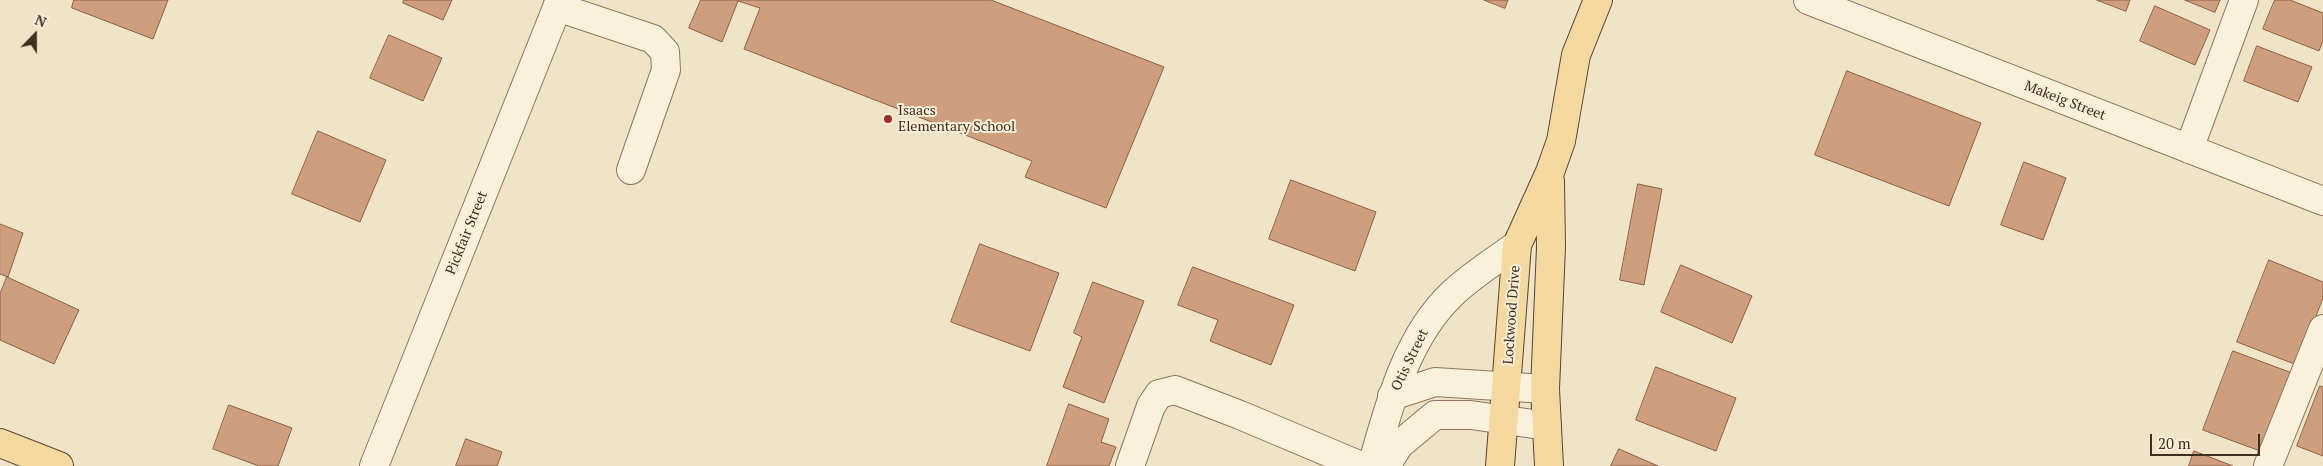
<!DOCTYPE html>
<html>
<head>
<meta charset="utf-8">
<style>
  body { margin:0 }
  #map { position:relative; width:2323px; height:466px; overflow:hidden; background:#f0e4c8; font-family:"PT Serif",serif }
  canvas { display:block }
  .north { position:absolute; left:10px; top:10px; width:50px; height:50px; -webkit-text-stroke:4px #f7eed8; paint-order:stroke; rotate:22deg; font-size:14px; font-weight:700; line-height:20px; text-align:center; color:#3d2e20 }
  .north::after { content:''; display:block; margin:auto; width:18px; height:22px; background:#3d2e20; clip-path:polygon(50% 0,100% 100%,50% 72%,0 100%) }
  .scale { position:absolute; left:2150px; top:434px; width:110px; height:22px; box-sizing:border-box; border:2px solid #3d2e20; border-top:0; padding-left:6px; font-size:15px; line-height:18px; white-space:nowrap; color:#3d2e20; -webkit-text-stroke:4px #f7eed8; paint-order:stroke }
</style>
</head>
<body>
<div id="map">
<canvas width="2323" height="466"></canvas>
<div class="north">N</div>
<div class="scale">20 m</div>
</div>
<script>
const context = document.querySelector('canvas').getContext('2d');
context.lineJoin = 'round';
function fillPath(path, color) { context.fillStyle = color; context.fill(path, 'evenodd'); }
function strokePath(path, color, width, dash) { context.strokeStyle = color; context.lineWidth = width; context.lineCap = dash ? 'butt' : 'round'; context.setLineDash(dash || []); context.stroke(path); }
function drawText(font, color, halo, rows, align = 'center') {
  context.font = font + ' "PT Serif",serif'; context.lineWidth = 4; context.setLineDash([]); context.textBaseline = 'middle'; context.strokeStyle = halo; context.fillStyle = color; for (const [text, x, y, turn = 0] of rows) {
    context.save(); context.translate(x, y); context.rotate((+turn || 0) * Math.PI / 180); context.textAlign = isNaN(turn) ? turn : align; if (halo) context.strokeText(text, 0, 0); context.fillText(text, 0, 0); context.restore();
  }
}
const building = new Path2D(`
  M 74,0 L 168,0 L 153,39 L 72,8 Z
  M 404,0 L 452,0 L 443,20 L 403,3 Z
  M 701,0 L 991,0 L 1164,67 L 1106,208 L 1025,177 L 1032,161 L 744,49 L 760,8 L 738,1 L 722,42 L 689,28 Z
  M 1484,0 L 1508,0 L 1505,8 Z
  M 2097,0 L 2130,0 L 2126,11 Z
  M 2185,0 L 2220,0 L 2215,12 Z
  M 2275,0 L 2290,0 L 2323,13 L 2323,41 L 2319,51 L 2263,29 Z
  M 2155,6 L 2210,30 L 2195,65 L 2140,41 Z
  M 389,35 L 442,58 L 423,101 L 370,78 Z
  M 2257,46 L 2312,67 L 2298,102 L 2244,81 Z
  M 1847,71 L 1981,123 L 1949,206 L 1815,155 Z
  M 318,131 L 386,160 L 360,222 L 292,194 Z
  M 2024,162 L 2066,178 L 2043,240 L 2001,225 Z
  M 1291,180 L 1376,212 L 1355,271 L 1269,239 Z
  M 1638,184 L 1662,189 L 1644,285 L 1620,280 Z
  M 0,224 L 23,233 L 8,277 L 0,274 Z
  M 980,244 L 1059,273 L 1030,351 L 951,322 Z
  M 2269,260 L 2323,282 L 2323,298 L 2297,365 L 2237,342 Z
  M 1681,265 L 1752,296 L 1732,343 L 1661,312 Z
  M 1193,267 L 1294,305 L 1271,365 L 1210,341 L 1218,320 L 1178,305 Z
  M 7,277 L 79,310 L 54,364 L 0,340 L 0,294 Z
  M 1093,282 L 1144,301 L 1104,403 L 1063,387 L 1082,337 L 1074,333 Z
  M 2233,351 L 2292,373 L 2263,452 L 2203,430 Z
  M 1656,367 L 1736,398 L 1716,451 L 1636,420 Z
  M 2320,386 L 2323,387 L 2323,456 L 2297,446 Z
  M 1069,404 L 1109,419 L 1101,442 L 1116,447 L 1109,466 L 1047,466 Z
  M 229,405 L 292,428 L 278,466 L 259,466 L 213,449 Z
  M 466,439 L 502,452 L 497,466 L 456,466 Z
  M 1619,449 L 1658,466 L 1611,466 Z
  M 2194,451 L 2233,466 L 2189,466 Z`);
fillPath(building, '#cf9f7d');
strokePath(building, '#8d5f41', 1);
const minor = new Path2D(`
  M 1808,0 L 2323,201
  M 557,7 L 653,39 L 665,52 L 666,70 L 631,170
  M 2189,149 L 2244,0
  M 1392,396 L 1435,382 L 1545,389
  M 374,466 L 560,0
  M 1130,466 L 1151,406 L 1159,394 L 1175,390 L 1240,415 L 1361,466
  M 1372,466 C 1389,406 1406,337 1453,293 C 1472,275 1496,260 1517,245
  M 1386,466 L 1399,445 L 1435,415 L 1471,415 L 1547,426
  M 2268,466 L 2323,329`);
const major = new Path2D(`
  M 0,443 L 59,466
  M 1500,466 L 1517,245 L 1550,172 L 1561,141 L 1576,55 L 1598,0
  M 1549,466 L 1545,389 L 1551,247 L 1550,181`);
strokePath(minor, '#8d765c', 30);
strokePath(major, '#5b4430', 30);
strokePath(minor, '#faf1dc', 28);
strokePath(major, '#f3d9a0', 28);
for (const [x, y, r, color] of [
  [888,119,5,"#9e2a2b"]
]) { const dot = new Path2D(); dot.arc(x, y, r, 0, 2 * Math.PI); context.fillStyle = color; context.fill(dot); strokePath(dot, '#f7eed8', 2); }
drawText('14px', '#3d2e20', '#f7eed8', [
  ["Makeig Street",2065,101,21],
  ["Pickfair Street",467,233,-68],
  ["Lockwood Drive",1512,315,-86],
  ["Otis Street",1410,360,-64]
]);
drawText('14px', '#3d2e20', '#f7eed8', [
  ["Isaacs",898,111],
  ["Elementary School",898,127]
], 'left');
</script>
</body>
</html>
